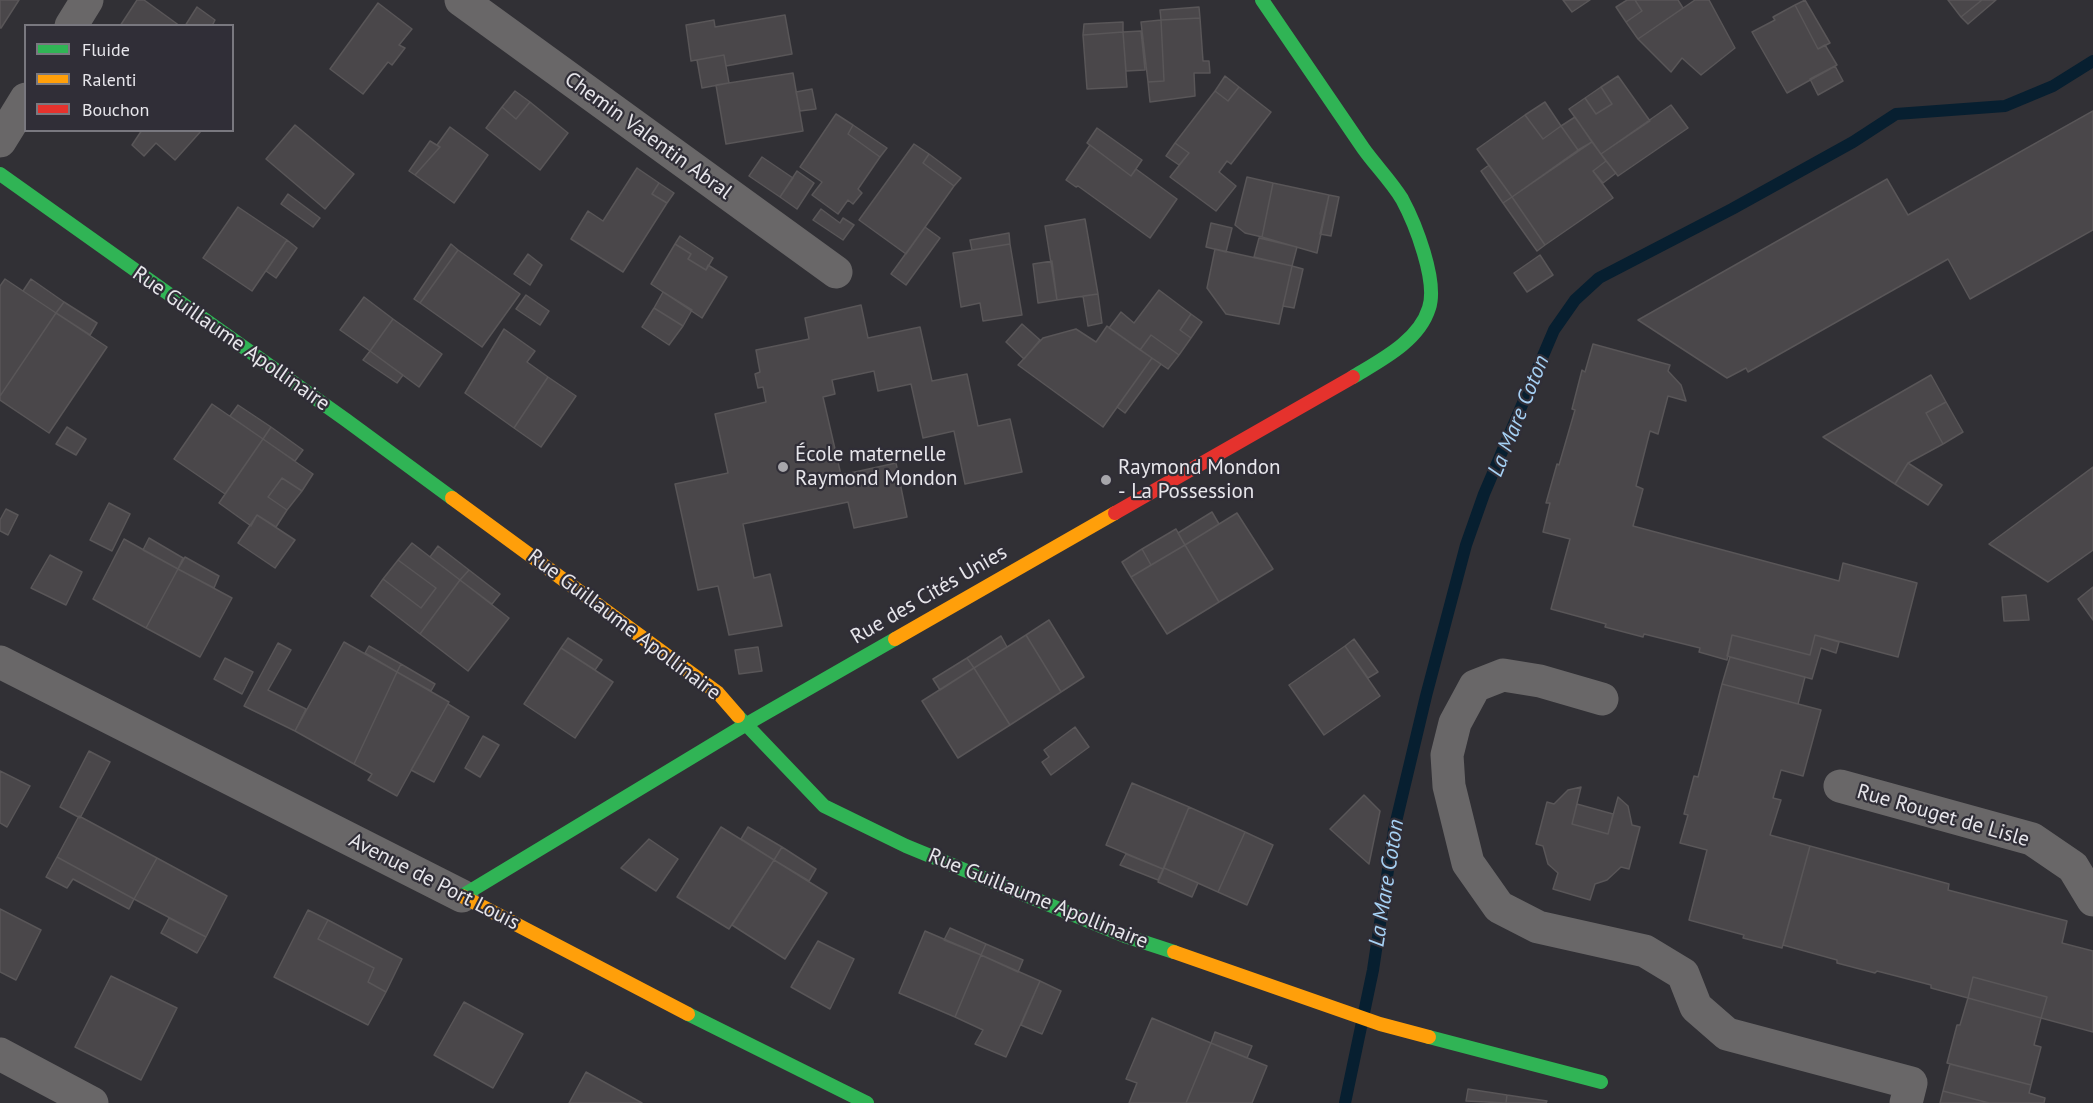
<!DOCTYPE html>
<html>
<head>
<meta charset="utf-8">
<style>
  body { margin:0 }
  #map { position:relative; width:2093px; height:1103px; overflow:hidden; background:#313035; font-family:"PT Sans",sans-serif }
  canvas { display:block }
  .legend { position:absolute; left:24px; top:24px; width:210px; height:108px; box-sizing:border-box; background:#302e37; border:2px solid #79787f; margin:0; padding:8px 10px; list-style:none; font-size:18px; color:#e7e6eb }
  .legend li { display:flex; align-items:center; gap:12px; height:30px }
  .legend b { width:30px; border:2px solid #79787f }
</style>
</head>
<body>
<div id="map">
<canvas width="2093" height="1103"></canvas>
<ul class="legend">
<li><b style="height:8px;background:#30b455"></b>Fluide</li>
<li><b style="height:8px;background:#ff9f0a"></b>Ralenti</li>
<li><b style="height:8px;background:#e5322d"></b>Bouchon</li>
</ul>
</div>
<script>
const context = document.querySelector('canvas').getContext('2d');
context.lineJoin = 'round';
function strokePath(path, color, width, dash) { context.strokeStyle = color; context.lineWidth = width; context.lineCap = dash ? 'butt' : 'round'; context.setLineDash(dash || []); context.stroke(path); }
function fillPath(path, color) { context.fillStyle = color; context.fill(path, 'evenodd'); }
function drawText(font, color, halo, rows, align = 'center') {
  context.font = font + ' "PT Sans",sans-serif'; context.lineWidth = 4.5; context.setLineDash([]); context.textBaseline = 'middle'; context.strokeStyle = halo; context.fillStyle = color; for (const [text, x, y, turn = 0] of rows) {
    context.save(); context.translate(x, y); context.rotate((+turn || 0) * Math.PI / 180); context.textAlign = isNaN(turn) ? turn : align; if (halo) context.strokeText(text, 0, 0); context.fillText(text, 0, 0); context.restore();
  }
}
strokePath(new Path2D(`
  M 1345,1103 L 1373,970 L 1394,830 L 1426,696 L 1466,545 L 1484,494 L 1554,330 L 1575,300 L 1599,278 L 1732,209 L 1853,142 L 1896,114 L 2005,106 L 2053,86 L 2093,61`), '#071f30', 12);
const building = new Path2D(`
  M 0,0 L 19,0 L 1,28 L 0,28 Z
  M 137,0 L 144,0 L 180,26 L 120,26 Z
  M 1563,0 L 1590,0 L 1572,12 Z
  M 1627,0 L 1635,0 L 1642,11 L 1626,22 L 1616,7 Z
  M 1635,0 L 1678,0 L 1683,8 L 1638,39 L 1626,22 L 1642,11 Z
  M 1695,0 L 1709,0 L 1735,48 L 1701,75 L 1682,58 L 1671,72 L 1638,39 Z
  M 1805,0 L 1830,43 L 1818,49 L 1795,5 Z
  M 1948,0 L 1982,0 L 1961,17 Z
  M 1982,0 L 1996,0 L 1968,24 L 1961,17 Z
  M 378,3 L 412,29 L 399,45 L 405,48 L 392,65 L 388,62 L 363,94 L 330,69 Z
  M 1795,5 L 1818,49 L 1825,45 L 1837,65 L 1787,93 L 1752,32 L 1775,20 L 1773,17 Z
  M 197,7 L 215,20 L 212,26 L 185,26 Z
  M 1199,7 L 1200,18 L 1161,20 L 1160,10 Z
  M 785,15 L 792,54 L 726,66 L 724,55 L 691,61 L 686,25 L 714,20 L 715,27 Z
  M 1200,18 L 1203,61 L 1209,61 L 1210,73 L 1194,73 L 1195,96 L 1150,102 L 1148,82 L 1164,81 L 1161,20 Z
  M 1161,20 L 1164,81 L 1148,82 L 1141,22 Z
  M 1123,22 L 1123,32 L 1083,35 L 1084,24 Z
  M 1141,31 L 1145,70 L 1126,71 L 1123,32 Z
  M 1123,32 L 1127,87 L 1087,89 L 1083,35 Z
  M 724,55 L 729,83 L 702,88 L 697,60 Z
  M 1835,66 L 1843,81 L 1818,95 L 1810,79 Z
  M 793,73 L 803,131 L 726,144 L 716,85 Z
  M 1225,76 L 1239,87 L 1228,101 L 1215,91 Z
  M 1618,76 L 1650,121 L 1601,154 L 1569,109 L 1585,98 L 1596,114 L 1612,104 L 1601,87 Z
  M 1239,87 L 1271,112 L 1231,164 L 1227,161 L 1219,172 L 1236,186 L 1216,211 L 1170,177 L 1189,153 L 1175,143 L 1215,91 L 1228,101 Z
  M 1601,87 L 1612,104 L 1596,114 L 1585,98 Z
  M 812,89 L 816,109 L 800,111 L 796,92 Z
  M 515,91 L 530,102 L 516,119 L 502,107 Z
  M 530,102 L 568,133 L 540,170 L 486,128 L 502,107 L 516,119 Z
  M 1545,102 L 1561,126 L 1543,139 L 1525,115 Z
  M 1671,105 L 1688,128 L 1618,176 L 1601,154 Z
  M 2093,111 L 2093,230 L 1970,299 L 1948,259 L 1748,372 L 1746,368 L 1727,378 L 1638,320 L 1887,179 L 1908,215 Z
  M 836,114 L 853,125 L 848,134 L 880,157 L 858,189 L 862,193 L 853,204 L 848,200 L 838,214 L 812,195 L 822,182 L 800,167 Z
  M 1525,115 L 1543,139 L 1561,126 L 1578,150 L 1512,197 L 1477,149 Z
  M 1575,117 L 1592,142 L 1578,150 L 1561,126 Z
  M 295,125 L 354,174 L 325,209 L 266,159 Z
  M 853,125 L 887,148 L 880,157 L 848,134 Z
  M 450,127 L 488,155 L 454,203 L 415,175 L 440,147 L 437,145 Z
  M 1097,128 L 1142,160 L 1131,176 L 1087,143 Z
  M 142,130 L 202,130 L 175,160 L 156,143 L 144,156 L 132,145 Z
  M 430,141 L 440,147 L 415,175 L 409,171 Z
  M 1592,142 L 1606,161 L 1593,171 L 1613,198 L 1545,245 L 1512,197 Z
  M 1175,143 L 1189,153 L 1179,165 L 1166,156 Z
  M 914,144 L 929,154 L 923,163 L 954,186 L 906,254 L 859,220 Z
  M 1090,145 L 1131,176 L 1136,169 L 1177,199 L 1150,238 L 1078,186 L 1076,187 L 1066,180 Z
  M 929,154 L 961,178 L 954,186 L 923,163 Z
  M 762,157 L 793,178 L 780,197 L 749,176 Z
  M 1606,161 L 1616,173 L 1603,183 L 1593,171 Z
  M 1489,165 L 1512,197 L 1503,203 L 1481,171 Z
  M 637,168 L 659,183 L 652,194 L 667,203 L 623,272 L 571,239 L 588,211 L 603,221 Z
  M 797,171 L 814,183 L 797,209 L 780,197 Z
  M 1247,177 L 1273,183 L 1262,237 L 1245,233 L 1235,225 Z
  M 659,183 L 674,193 L 667,203 L 652,194 Z
  M 1273,183 L 1329,195 L 1317,253 L 1262,237 Z
  M 288,194 L 320,218 L 313,227 L 281,204 Z
  M 1329,195 L 1339,197 L 1331,236 L 1320,234 Z
  M 1512,197 L 1545,245 L 1537,251 L 1503,203 Z
  M 238,207 L 287,240 L 252,291 L 203,258 Z
  M 821,209 L 840,223 L 843,218 L 854,225 L 843,240 L 813,220 Z
  M 1085,219 L 1098,294 L 1057,300 L 1045,226 Z
  M 1211,223 L 1232,228 L 1226,252 L 1206,247 Z
  M 925,227 L 940,238 L 906,285 L 891,274 Z
  M 1009,233 L 1010,244 L 972,250 L 970,240 Z
  M 680,236 L 713,258 L 706,270 L 688,259 L 691,254 L 675,244 Z
  M 1259,238 L 1297,247 L 1292,266 L 1254,257 Z
  M 287,240 L 297,248 L 276,278 L 266,271 Z
  M 451,244 L 458,250 L 420,303 L 414,299 Z
  M 675,244 L 691,254 L 688,259 L 706,270 L 708,265 L 727,277 L 702,318 L 651,284 Z
  M 1010,244 L 1022,315 L 983,321 L 980,303 L 961,307 L 953,253 Z
  M 1215,249 L 1292,266 L 1279,324 L 1226,314 L 1207,288 Z
  M 458,250 L 520,294 L 482,347 L 420,303 Z
  M 528,254 L 542,265 L 530,285 L 514,274 Z
  M 1540,255 L 1553,275 L 1527,292 L 1514,273 Z
  M 1052,261 L 1057,300 L 1038,303 L 1033,264 Z
  M 1292,266 L 1303,269 L 1294,308 L 1283,306 Z
  M 5,279 L 56,313 L 0,396 L 0,286 Z
  M 31,279 L 64,302 L 56,313 L 23,291 Z
  M 1159,290 L 1191,314 L 1180,330 L 1191,338 L 1179,355 L 1151,335 L 1140,350 L 1109,328 L 1121,312 L 1134,323 Z
  M 663,292 L 692,310 L 683,326 L 654,308 Z
  M 1098,294 L 1102,323 L 1088,326 L 1083,296 Z
  M 526,295 L 549,311 L 540,325 L 516,309 Z
  M 364,297 L 393,319 L 370,351 L 340,330 Z
  M 64,302 L 97,323 L 90,335 L 56,313 Z
  M 861,305 L 868,338 L 920,327 L 932,381 L 967,374 L 978,426 L 1010,419 L 1022,472 L 965,484 L 954,431 L 923,438 L 911,384 L 878,391 L 874,371 L 832,380 L 835,394 L 823,397 L 841,475 L 896,463 L 907,517 L 854,528 L 848,502 L 743,524 L 754,578 L 770,574 L 782,626 L 729,635 L 718,586 L 698,590 L 675,484 L 728,473 L 715,414 L 766,402 L 763,387 L 758,388 L 755,374 L 760,372 L 756,350 L 809,339 L 805,318 Z
  M 654,308 L 683,326 L 669,345 L 642,327 Z
  M 56,313 L 107,347 L 49,433 L 0,400 L 0,396 Z
  M 1191,314 L 1202,322 L 1191,338 L 1180,330 Z
  M 393,319 L 442,354 L 419,387 L 370,351 Z
  M 1022,324 L 1040,340 L 1024,359 L 1006,342 Z
  M 1107,326 L 1152,358 L 1103,427 L 1018,365 L 1043,338 L 1076,329 L 1096,342 Z
  M 504,329 L 535,351 L 527,362 L 548,377 L 514,428 L 465,393 Z
  M 1151,335 L 1179,355 L 1168,369 L 1140,350 Z
  M 1593,344 L 1670,365 L 1668,371 L 1681,385 L 1686,401 L 1668,396 L 1658,434 L 1650,431 L 1636,486 L 1643,489 L 1633,526 L 1839,581 L 1843,563 L 1917,583 L 1898,657 L 1815,635 L 1810,655 L 1732,635 L 1727,660 L 1699,652 L 1700,648 L 1644,634 L 1643,637 L 1605,627 L 1606,624 L 1551,609 L 1570,539 L 1543,532 L 1550,503 L 1546,503 L 1557,464 L 1559,465 L 1575,410 L 1572,409 L 1582,370 L 1585,372 Z
  M 370,351 L 403,375 L 397,383 L 363,360 Z
  M 1152,358 L 1161,364 L 1125,413 L 1117,407 Z
  M 1931,375 L 1946,402 L 1926,413 L 1943,444 L 1908,463 L 1895,484 L 1823,437 Z
  M 548,377 L 576,396 L 541,447 L 514,428 Z
  M 1946,402 L 1963,432 L 1943,444 L 1926,413 Z
  M 212,404 L 263,439 L 225,494 L 174,459 Z
  M 238,405 L 271,427 L 263,439 L 230,416 Z
  M 67,427 L 86,439 L 76,455 L 56,444 Z
  M 271,427 L 303,450 L 295,461 L 263,439 Z
  M 263,439 L 313,474 L 302,491 L 282,478 L 268,497 L 287,510 L 276,527 L 257,515 L 251,526 L 219,503 Z
  M 1908,463 L 1942,485 L 1928,505 L 1895,484 Z
  M 2093,467 L 2093,550 L 2048,582 L 1989,544 Z
  M 282,478 L 302,491 L 287,510 L 268,497 Z
  M 109,503 L 130,514 L 112,551 L 90,540 Z
  M 6,509 L 18,515 L 8,535 L 0,531 L 0,520 Z
  M 1212,512 L 1219,524 L 1185,545 L 1178,533 Z
  M 1237,513 L 1273,569 L 1219,602 L 1185,545 Z
  M 257,515 L 295,540 L 275,568 L 238,543 Z
  M 1176,529 L 1185,545 L 1151,565 L 1142,549 Z
  M 149,538 L 183,558 L 178,569 L 143,550 Z
  M 124,539 L 178,569 L 146,628 L 93,599 Z
  M 412,543 L 460,580 L 420,634 L 371,596 L 383,579 L 421,608 L 436,588 L 398,560 Z
  M 1185,545 L 1219,602 L 1167,634 L 1131,577 Z
  M 438,546 L 469,570 L 460,580 L 430,557 Z
  M 1142,549 L 1151,565 L 1131,577 L 1122,562 Z
  M 50,555 L 82,572 L 66,605 L 31,588 Z
  M 185,557 L 219,576 L 214,588 L 178,569 Z
  M 398,560 L 436,588 L 421,608 L 383,579 Z
  M 178,569 L 232,598 L 200,657 L 146,628 Z
  M 469,570 L 500,594 L 492,604 L 460,580 Z
  M 460,580 L 509,618 L 468,671 L 420,634 Z
  M 2093,587 L 2093,620 L 2078,599 Z
  M 2026,595 L 2029,620 L 2004,621 L 2002,597 Z
  M 1049,620 L 1084,677 L 1061,692 L 1026,635 Z
  M 1026,635 L 1061,692 L 1010,725 L 974,668 Z
  M 1732,635 L 1810,655 L 1815,635 L 1839,642 L 1836,653 L 1821,648 L 1812,679 L 1727,656 Z
  M 1001,636 L 1007,647 L 974,668 L 967,658 Z
  M 568,638 L 602,660 L 595,670 L 561,648 Z
  M 1354,639 L 1378,672 L 1368,678 L 1345,646 Z
  M 344,642 L 397,672 L 354,764 L 295,731 Z
  M 278,643 L 291,650 L 268,690 L 306,709 L 295,731 L 244,706 Z
  M 369,646 L 401,664 L 397,672 L 365,653 Z
  M 1345,646 L 1380,696 L 1324,735 L 1289,685 Z
  M 758,647 L 762,671 L 739,674 L 735,650 Z
  M 561,648 L 613,682 L 575,738 L 524,704 Z
  M 1730,657 L 1805,677 L 1798,704 L 1722,684 Z
  M 225,658 L 253,672 L 242,694 L 214,679 Z
  M 967,658 L 974,668 L 940,690 L 933,679 Z
  M 401,664 L 435,684 L 431,691 L 397,672 Z
  M 974,668 L 1010,725 L 958,758 L 922,701 Z
  M 397,672 L 449,702 L 397,796 L 368,780 L 372,774 L 354,764 Z
  M 1722,684 L 1821,710 L 1803,776 L 1781,770 L 1773,798 L 1781,800 L 1770,835 L 1810,846 L 1782,948 L 1743,938 L 1744,935 L 1689,920 L 1707,850 L 1680,843 L 1688,815 L 1684,814 L 1694,776 L 1698,777 Z
  M 448,704 L 469,717 L 434,782 L 411,770 Z
  M 1075,727 L 1089,747 L 1051,775 L 1042,762 L 1049,757 L 1044,750 Z
  M 483,736 L 499,745 L 480,777 L 465,768 Z
  M 89,751 L 110,762 L 80,818 L 60,807 Z
  M 0,771 L 30,786 L 7,827 L 0,823 Z
  M 1132,783 L 1189,807 L 1163,869 L 1106,845 Z
  M 1581,787 L 1572,824 L 1608,834 L 1618,797 L 1628,806 L 1632,825 L 1640,827 L 1629,869 L 1621,867 L 1607,880 L 1595,884 L 1590,900 L 1553,889 L 1558,873 L 1548,864 L 1543,846 L 1536,844 L 1547,802 L 1554,804 L 1568,790 Z
  M 1364,795 L 1380,811 L 1369,864 L 1330,829 Z
  M 1577,804 L 1613,814 L 1608,834 L 1572,824 Z
  M 1189,807 L 1245,832 L 1218,892 L 1164,868 Z
  M 79,816 L 157,858 L 134,899 L 57,857 Z
  M 721,827 L 774,860 L 729,929 L 677,897 Z
  M 748,827 L 782,847 L 774,860 L 741,839 Z
  M 1245,832 L 1273,845 L 1247,905 L 1218,892 Z
  M 649,839 L 678,859 L 656,891 L 621,868 Z
  M 1810,846 L 1949,884 L 1948,890 L 2067,921 L 2062,943 L 2093,951 L 2093,1032 L 2041,1018 L 2047,997 L 1973,977 L 1968,998 L 1931,988 L 1931,985 L 1877,971 L 1875,973 L 1837,963 L 1837,960 L 1783,945 Z
  M 782,847 L 816,869 L 809,881 L 774,860 Z
  M 1126,854 L 1163,869 L 1158,880 L 1120,865 Z
  M 57,857 L 134,899 L 129,909 L 73,879 L 67,888 L 46,877 Z
  M 157,858 L 227,896 L 206,937 L 134,899 Z
  M 774,860 L 827,893 L 785,959 L 732,925 Z
  M 1164,868 L 1198,883 L 1192,897 L 1158,882 Z
  M 0,909 L 41,930 L 16,980 L 0,972 Z
  M 308,910 L 328,920 L 318,939 L 374,968 L 368,982 L 386,992 L 368,1025 L 274,977 Z
  M 169,918 L 206,937 L 197,953 L 161,933 Z
  M 328,920 L 402,959 L 386,992 L 368,982 L 374,968 L 318,939 Z
  M 950,928 L 986,944 L 981,955 L 944,940 Z
  M 925,931 L 981,955 L 955,1017 L 899,993 Z
  M 818,941 L 854,959 L 830,1009 L 791,987 Z
  M 986,944 L 1023,960 L 1018,972 L 981,955 Z
  M 981,955 L 1040,981 L 1006,1057 L 975,1044 L 983,1030 L 955,1017 Z
  M 111,976 L 177,1008 L 141,1080 L 75,1047 Z
  M 1973,977 L 2047,997 L 2041,1018 L 1968,998 Z
  M 1040,981 L 1061,991 L 1042,1034 L 1021,1025 Z
  M 1968,998 L 2041,1018 L 2034,1045 L 2041,1047 L 2031,1085 L 1947,1063 L 1957,1025 L 1960,1025 Z
  M 464,1002 L 523,1034 L 493,1088 L 434,1055 Z
  M 1152,1018 L 1211,1043 L 1186,1103 L 1129,1103 L 1137,1083 L 1126,1079 Z
  M 1215,1032 L 1252,1046 L 1247,1058 L 1211,1043 Z
  M 1211,1043 L 1267,1066 L 1252,1103 L 1186,1103 Z
  M 1950,1064 L 2031,1085 L 2029,1093 L 2045,1098 L 2044,1103 L 1989,1103 L 1943,1091 Z
  M 586,1072 L 642,1103 L 569,1103 Z
  M 1468,1089 L 1507,1095 L 1506,1103 L 1466,1101 Z
  M 1943,1091 L 1989,1103 L 1940,1103 Z
  M 1507,1095 L 1547,1101 L 1546,1103 L 1506,1103 Z`);
fillPath(building, '#4a474a');
strokePath(building, '#595658', 1.5);
strokePath(new Path2D(`
  M 461,0 L 836,272
  M 71,26 L 87,0
  M 0,141 L 26,99
  M 0,662 L 462,896
  M 1602,699 L 1540,681 L 1503,675 L 1475,686 L 1455,723 L 1447,755 L 1449,786 L 1468,863 L 1499,907 L 1538,927 L 1645,951 L 1683,974 L 1696,1007 L 1727,1034 L 1911,1083 L 1906,1103
  M 1840,786 L 2032,839 L 2073,867 L 2093,900
  M 0,1054 L 92,1103`), '#696768', 33);
strokePath(new Path2D(`
  M 1262,0 C 1296,49 1329,99 1363,148 C 1375,165 1391,181 1402,199 C 1415,223 1438,281 1429,308 C 1419,341 1381,360 1353,377
  M 0,174 L 346,420 L 452,498
  M 738,716 L 824,806 L 906,846 L 1125,936 L 1174,952
  M 462,896 L 745,725 L 895,639
  M 688,1014 L 867,1103
  M 1429,1037 L 1601,1082`), '#30b455', 14);
strokePath(new Path2D(`
  M 452,498 L 718,693 L 738,716
  M 895,639 L 1115,513
  M 462,896 L 688,1014
  M 1174,952 L 1380,1024 L 1429,1037`), '#ff9f0a', 14);
strokePath(new Path2D(`
  M 1115,513 L 1353,377`), '#e5322d', 14);
for (const [x, y, r, color] of [
  [783,467,6,"#a7a6ab"],
  [1106,480,6,"#a7a6ab"]
]) { const dot = new Path2D(); dot.arc(x, y, r, 0, 2 * Math.PI); context.fillStyle = color; context.fill(dot); strokePath(dot, '#302e37', 2); }
drawText('21px', '#e7e6eb', '#302e37', [
  ["Chemin Valentin Abral",648,136,36],
  ["Rue Guillaume Apollinaire",231,339,35],
  ["Rue des Cités Unies",929,595,-30],
  ["Rue Guillaume Apollinaire",624,625,37],
  ["Rue Rouget de Lisle",1943,816,16],
  ["Avenue de Port Louis",434,882,27],
  ["Rue Guillaume Apollinaire",1038,899,22]
]);
drawText('21px', '#e7e6eb', '#302e37', [
  ["École maternelle",795,455],
  ["Raymond Mondon",795,479],
  ["Raymond Mondon",1118,468],
  ["- La Possession",1118,492]
], 'left');
drawText('italic 22px', '#a6d1f4', '#302e37', [
  ["La Mare Coton",1519,416,-68],
  ["La Mare Coton",1387,883,-81]
]);
</script>
</body>
</html>
